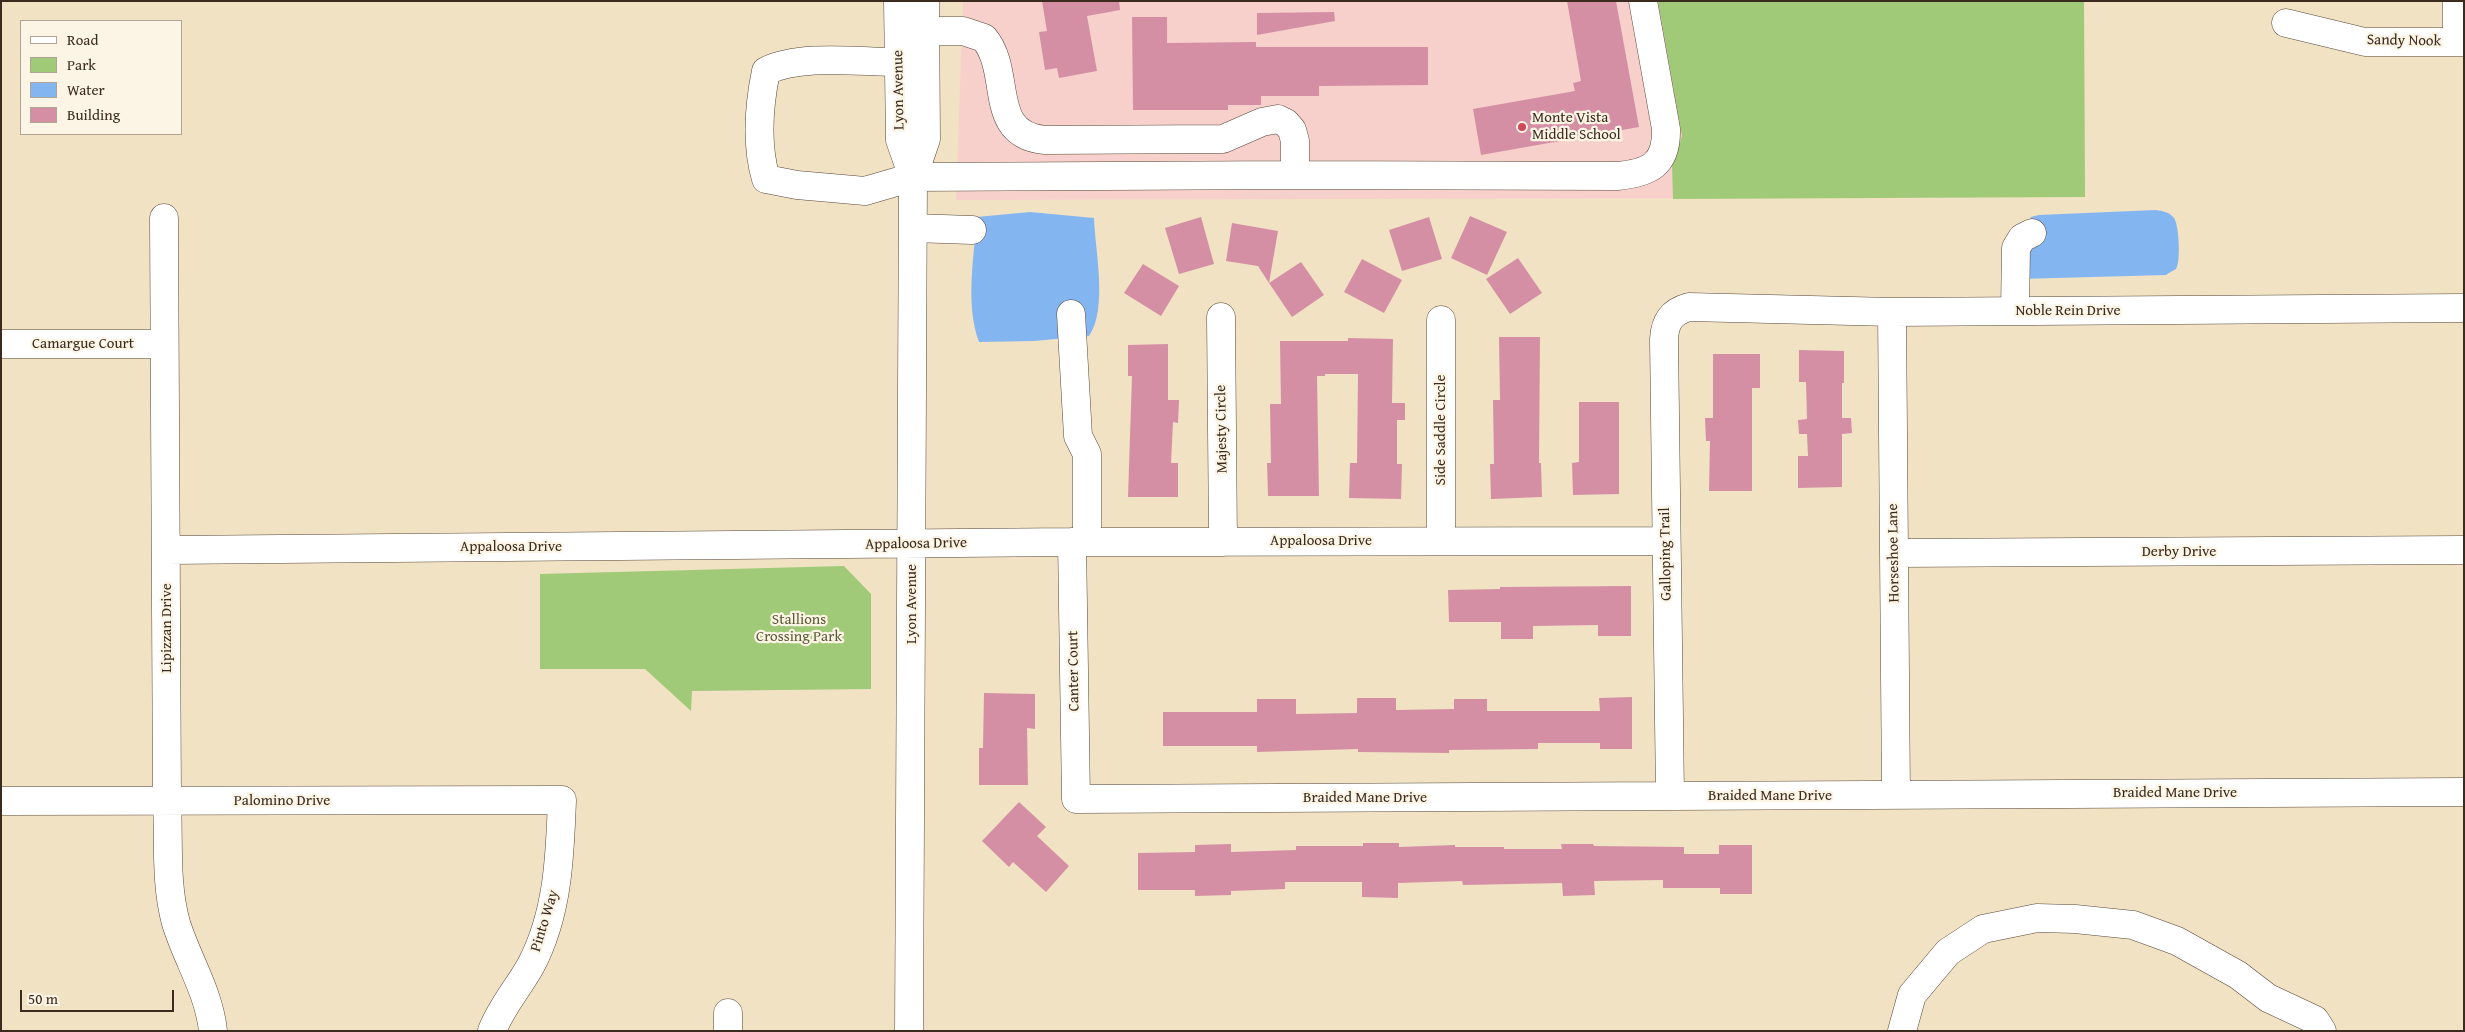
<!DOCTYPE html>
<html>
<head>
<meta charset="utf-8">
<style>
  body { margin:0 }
  #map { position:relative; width:2465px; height:1032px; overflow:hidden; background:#f1e2c4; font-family:"Gentium Book Plus",serif }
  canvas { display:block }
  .frame { position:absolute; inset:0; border:2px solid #3b2a1e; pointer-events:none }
  .legend { position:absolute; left:20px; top:20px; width:162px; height:115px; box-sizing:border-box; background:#fcf5e5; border:1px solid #afa495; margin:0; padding:6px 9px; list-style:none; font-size:15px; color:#3b2a1e }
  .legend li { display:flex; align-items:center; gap:10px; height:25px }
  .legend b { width:25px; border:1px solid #afa495 }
  .scale { position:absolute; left:20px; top:990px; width:154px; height:22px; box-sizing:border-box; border:2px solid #3b2a1e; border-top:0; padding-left:6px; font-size:15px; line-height:18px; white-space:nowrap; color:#3b2a1e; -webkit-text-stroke:4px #fcf5e5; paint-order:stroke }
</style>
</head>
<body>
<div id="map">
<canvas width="2465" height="1032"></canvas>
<div class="frame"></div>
<ul class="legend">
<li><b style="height:6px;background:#fff"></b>Road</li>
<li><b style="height:14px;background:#a0ca77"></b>Park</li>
<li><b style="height:14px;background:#83b6f0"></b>Water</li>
<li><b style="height:14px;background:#d48fa5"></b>Building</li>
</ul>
<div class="scale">50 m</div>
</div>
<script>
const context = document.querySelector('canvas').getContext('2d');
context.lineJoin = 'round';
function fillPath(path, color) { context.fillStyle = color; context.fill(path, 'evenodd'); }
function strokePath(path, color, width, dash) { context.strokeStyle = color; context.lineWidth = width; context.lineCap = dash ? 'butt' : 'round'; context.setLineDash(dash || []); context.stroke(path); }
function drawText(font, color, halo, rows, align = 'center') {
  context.font = font + ' "Gentium Book Plus",serif'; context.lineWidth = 4.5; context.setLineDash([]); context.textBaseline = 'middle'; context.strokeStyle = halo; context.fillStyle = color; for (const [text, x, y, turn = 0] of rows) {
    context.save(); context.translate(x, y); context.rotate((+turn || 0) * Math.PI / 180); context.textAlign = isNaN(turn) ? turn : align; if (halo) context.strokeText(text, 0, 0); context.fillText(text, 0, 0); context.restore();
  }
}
fillPath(new Path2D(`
  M 963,1 L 2084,1 L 2085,197 L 956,200 Z`), '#f7d0cc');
fillPath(new Path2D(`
  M 1658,1 L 2084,1 L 2085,197 L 1673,199 L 1672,164 L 1682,136 Z
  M 844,566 L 871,594 L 871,689 L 692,691 L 691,711 L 645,669 L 540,669 L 540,574 Z`), '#a0ca77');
fillPath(new Path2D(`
  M 2156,210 C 2163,211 2169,212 2174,218 C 2179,224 2181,262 2176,269 C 2173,271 2168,273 2166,275 L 2020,279 L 2027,229 L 2031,217 L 2039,215 Z
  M 1030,212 L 1094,218 C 1095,250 1108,309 1089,336 L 1034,341 L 979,342 C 965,304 974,257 977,217 Z`), '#83b6f0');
fillPath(new Path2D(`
  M 1042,1 L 1119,1 L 1120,10 L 1087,16 L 1097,71 L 1059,78 L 1057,68 L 1045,70 L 1039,32 L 1047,31 Z
  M 1567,1 L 1616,1 L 1639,127 L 1481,155 L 1473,109 L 1575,91 L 1573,83 L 1581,81 Z
  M 1334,12 L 1335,21 L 1257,35 L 1257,13 Z
  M 1132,17 L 1167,17 L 1167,43 L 1256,42 L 1256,47 L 1428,47 L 1428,85 L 1319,86 L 1319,96 L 1261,96 L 1261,105 L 1228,105 L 1228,110 L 1133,110 Z
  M 1470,216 L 1507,232 L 1487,275 L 1451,258 Z
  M 1201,217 L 1214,264 L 1179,274 L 1165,228 Z
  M 1429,217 L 1442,259 L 1402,271 L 1389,230 Z
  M 1232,223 L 1278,231 L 1269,283 L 1258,266 L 1226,261 Z
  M 1518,258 L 1542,293 L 1510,314 L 1486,279 Z
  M 1362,259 L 1402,280 L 1384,313 L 1344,292 Z
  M 1301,262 L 1324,295 L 1292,317 L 1269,283 Z
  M 1143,264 L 1179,286 L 1161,316 L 1124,293 Z
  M 1499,337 L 1540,337 L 1539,463 L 1541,463 L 1542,497 L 1491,499 L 1490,464 L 1494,464 L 1493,400 L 1500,400 Z
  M 1348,338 L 1393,339 L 1392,403 L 1405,403 L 1405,420 L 1397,420 L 1397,464 L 1402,464 L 1401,499 L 1349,498 L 1350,463 L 1357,463 L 1358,374 L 1325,374 L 1325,376 L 1317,376 L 1319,496 L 1268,496 L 1267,463 L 1271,463 L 1270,404 L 1281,404 L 1280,341 L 1348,341 Z
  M 1168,344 L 1168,400 L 1179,400 L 1178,423 L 1173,422 L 1171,463 L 1178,463 L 1178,497 L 1128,497 L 1132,376 L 1128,376 L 1128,345 Z
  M 1799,350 L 1844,351 L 1844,383 L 1842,383 L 1842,418 L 1851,418 L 1852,433 L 1842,434 L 1842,487 L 1798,488 L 1798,456 L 1808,456 L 1807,434 L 1799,434 L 1798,420 L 1807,419 L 1806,382 L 1799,382 Z
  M 1713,354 L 1760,354 L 1760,388 L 1752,388 L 1752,491 L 1709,491 L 1710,441 L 1706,441 L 1705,418 L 1713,418 Z
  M 1579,402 L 1619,402 L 1619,494 L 1573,495 L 1572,463 L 1579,462 Z
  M 1631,586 L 1631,636 L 1598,636 L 1598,625 L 1533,626 L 1533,639 L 1501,639 L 1501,622 L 1449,622 L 1448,590 L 1500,589 L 1500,587 Z
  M 984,693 L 1035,694 L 1035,729 L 1027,728 L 1028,785 L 979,785 L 979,748 L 983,748 Z
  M 1632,697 L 1632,749 L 1600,749 L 1600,743 L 1538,743 L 1538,749 L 1449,750 L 1449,753 L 1358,752 L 1358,749 L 1257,752 L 1257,746 L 1163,746 L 1163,712 L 1257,712 L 1257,699 L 1296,699 L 1296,714 L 1357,713 L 1357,698 L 1396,698 L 1396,710 L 1454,709 L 1454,699 L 1487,699 L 1487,711 L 1600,711 L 1599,698 Z
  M 1019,802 L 1046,827 L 1037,836 L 1069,866 L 1046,892 L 1013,862 L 1009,867 L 982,841 Z
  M 1363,843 L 1399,843 L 1399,847 L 1455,845 L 1455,847 L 1504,847 L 1504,849 L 1562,849 L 1561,844 L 1593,844 L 1594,846 L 1684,847 L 1684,854 L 1719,854 L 1719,845 L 1752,845 L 1752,894 L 1720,894 L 1720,888 L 1663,888 L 1663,880 L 1594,881 L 1595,895 L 1563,896 L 1562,883 L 1463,885 L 1462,881 L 1398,883 L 1398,898 L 1362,897 L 1362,882 L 1285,882 L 1285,889 L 1231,891 L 1231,895 L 1195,896 L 1195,890 L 1138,890 L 1138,853 L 1195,852 L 1195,845 L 1231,844 L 1231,852 L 1296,850 L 1296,846 L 1363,846 Z`), '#d48fa5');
const minor = new Path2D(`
  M 898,1 L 900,140 L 913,177
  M 2457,1 L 2457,42
  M 2286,23 L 2365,42 L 2464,42
  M 898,62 C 859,62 801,54 766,71 C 759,105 756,145 766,179 L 797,185 L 865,191 L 913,177 L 1295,175 L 1295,141 L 1292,130 L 1286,123 L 1278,119 L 1262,122 L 1223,139 L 1045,140 C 986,135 1013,72 984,38 L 963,31 L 925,31
  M 1295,175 L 1617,176 C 1649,173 1667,165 1666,129 L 1643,1
  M 164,218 L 167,801 C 169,840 165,884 176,923 C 187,959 209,992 213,1031
  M 913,228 L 972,230
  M 2015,311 L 2016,248 L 2022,238 L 2032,233
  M 1892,312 L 1896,795
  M 1071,314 L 1078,436 L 1087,454 L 1087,542
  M 1221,317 L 1223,542
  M 1441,320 L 1441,541
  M 1,344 L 164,344
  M 1072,542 L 1076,799 L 2464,792
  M 167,550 L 1072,542 L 1666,541
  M 1894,553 L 2464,550
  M 1670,796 L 1664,339 C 1665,322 1671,312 1689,307 L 1892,312 L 2464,308
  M 1,801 L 562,800 C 560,856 558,914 531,965 C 519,987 501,1007 492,1031
  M 728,1013 L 728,1031
  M 909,1031 L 913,177 L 926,139 L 925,1
  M 1902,1031 L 1912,995 L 1948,952 L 1983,929 L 2037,918 L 2075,919 L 2133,925 L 2177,941 L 2238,975 L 2268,998 L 2315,1020 L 2322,1031`);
strokePath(minor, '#564637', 29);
strokePath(minor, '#fff', 28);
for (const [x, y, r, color] of [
  [1522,127,5,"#d1495b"]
]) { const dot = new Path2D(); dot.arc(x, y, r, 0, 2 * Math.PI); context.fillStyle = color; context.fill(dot); strokePath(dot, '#fcf5e5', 2); }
drawText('15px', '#3b2a1e', '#fcf5e5', [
  ["Sandy Nook",2404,41,1],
  ["Lyon Avenue",899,90,-91],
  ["Noble Rein Drive",2068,311],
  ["Camargue Court",83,344],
  ["Majesty Circle",1222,429,-91],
  ["Side Saddle Circle",1441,430,-90],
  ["Appaloosa Drive",1321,541],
  ["Appaloosa Drive",916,544,-1],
  ["Appaloosa Drive",511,547],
  ["Derby Drive",2179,552],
  ["Horseshoe Lane",1894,553,-91],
  ["Galloping Trail",1666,554,-91],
  ["Lyon Avenue",912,604,-90],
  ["Lipizzan Drive",167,628,-90],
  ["Canter Court",1074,671,-91],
  ["Braided Mane Drive",2175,793],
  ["Braided Mane Drive",1770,796],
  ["Braided Mane Drive",1365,798],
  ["Palomino Drive",282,801],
  ["Pinto Way",545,921,-73]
]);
drawText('15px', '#3b2a1e', '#fcf5e5', [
  ["Monte Vista",1532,118],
  ["Middle School",1532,135]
], 'left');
drawText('15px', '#595a39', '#fcf5e5', [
  ["Stallions",799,620],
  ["Crossing Park",799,637]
]);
</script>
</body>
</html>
